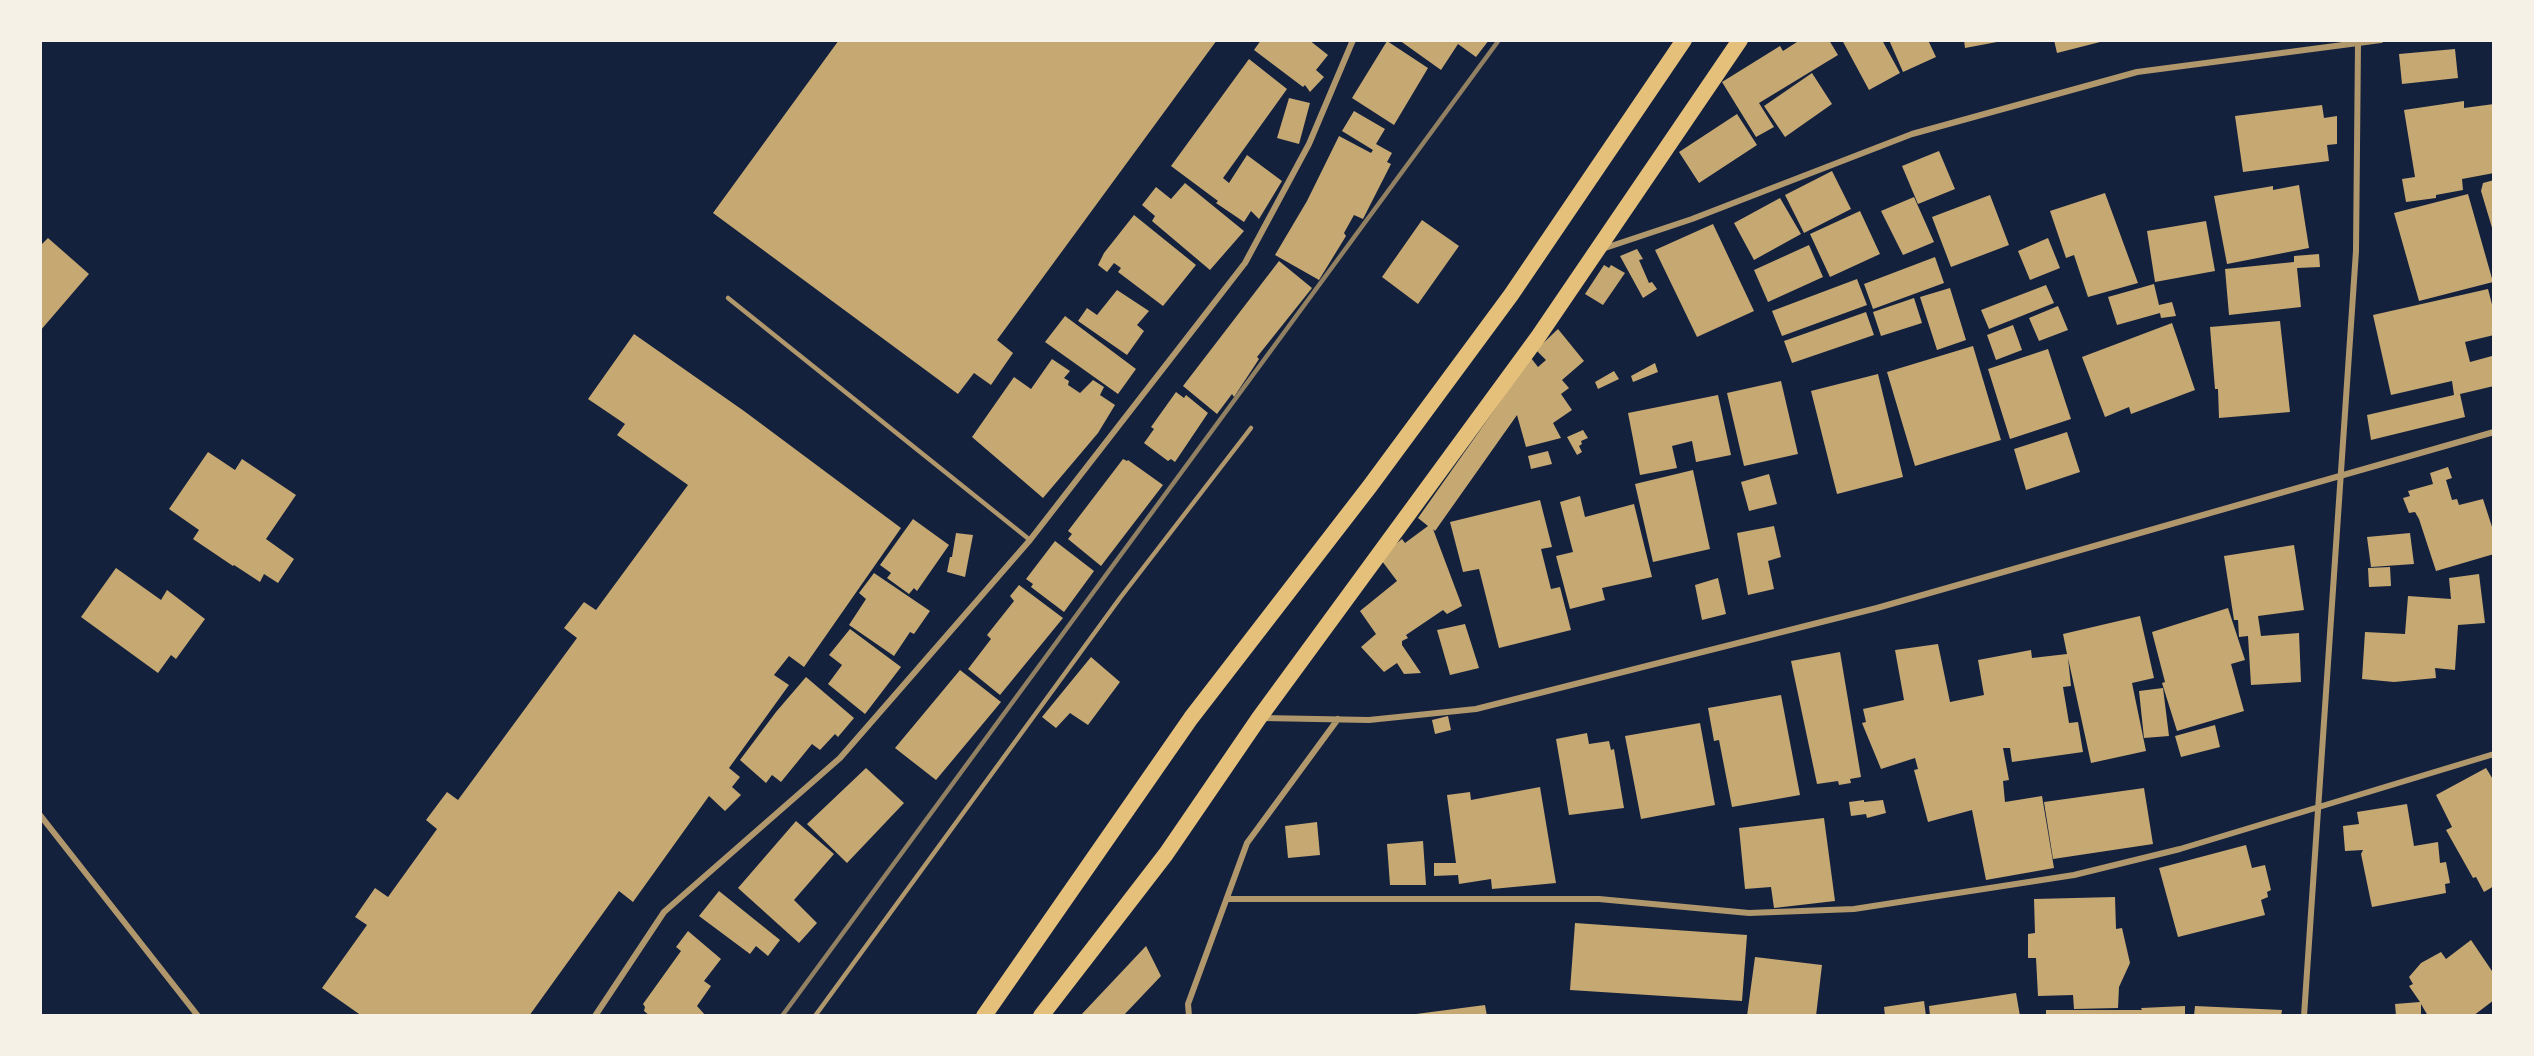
<!DOCTYPE html>
<html>
<head>
<meta charset="utf-8">
<style>
  body { margin:0 }
  #map { position:relative; width:2534px; height:1056px; overflow:hidden; background:#14213d; font-family:Figtree,sans-serif }
  canvas { display:block }
  .frame { position:absolute; inset:0; border:42px solid #f6f1e7; pointer-events:none }
</style>
</head>
<body>
<div id="map">
<canvas width="2534" height="1056"></canvas>
<div class="frame"></div>
</div>
<script>
const ctx = document.querySelector('canvas').getContext('2d');
ctx.lineJoin = 'round';
function paint(path, color) {
  ctx.fillStyle = color;
  ctx.fill(path, 'evenodd');
}
function shape(rows) {
  const path = new Path2D();
  for (const r of rows) {
    path.moveTo(r[0], r[1]);
    for (let i = 2; i < r.length; i += 2) path.lineTo(r[i], r[i + 1]);
  }
  return path;
}
function strokePath(path, color, width, dash) {
  ctx.strokeStyle = color;
  ctx.lineWidth = width;
  ctx.lineCap = dash ? 'butt' : 'round';
  ctx.setLineDash(dash || []);
  ctx.stroke(path);
}
paint(shape([
  [839,40,1217,40,997,340,1013,353,991,385,974,373,958,394,713,213],
  [1261,40,1309,40,1328,55,1316,70,1324,77,1310,92,1305,85,1303,87,1254,50],
  [1399,40,1489,40,1476,57,1458,44,1441,70],
  [1800,40,1829,40,1838,55,1759,103,1774,127,1756,137,1722,82,1780,46,1783,51],
  [1842,40,1882,40,1900,73,1869,90],
  [1889,40,1928,40,1936,57,1903,72],
  [1964,40,1997,40,1997,42,1965,48],
  [2054,40,2104,40,2104,41,2057,53],
  [1387,41,1428,68,1394,125,1352,98],
  [2455,49,2458,78,2402,84,2399,54],
  [1249,59,1287,89,1223,178,1229,183,1247,155,1282,181,1259,219,1251,211,1244,222,1216,203,1218,201,1171,166],
  [1812,73,1832,104,1785,137,1764,106],
  [1289,98,1310,103,1299,144,1277,138],
  [2464,101,2464,108,2494,104,2494,173,2462,179,2463,190,2436,195,2436,198,2406,202,2402,179,2415,177,2404,110],
  [2322,105,2324,118,2337,116,2337,144,2327,145,2329,161,2243,172,2235,116],
  [1354,111,1385,129,1376,144,1392,153,1387,162,1391,164,1363,219,1354,215,1344,233,1346,236,1319,280,1275,255,1307,201,1339,136,1371,153,1373,150,1342,131],
  [1737,114,1757,145,1699,183,1679,152],
  [1939,151,1955,189,1918,204,1902,166],
  [1832,171,1851,209,1804,233,1785,195],
  [2494,180,2494,231,2493,231,2481,191,2483,183],
  [1185,183,1244,231,1210,270,1152,221,1155,216,1142,205,1156,187,1171,199],
  [2299,185,2309,248,2227,264,2214,196,2273,186,2273,190],
  [2105,193,2138,283,2088,297,2074,255,2066,258,2050,211],
  [2468,194,2493,282,2419,301,2394,213],
  [1990,195,2009,245,1951,267,1932,217],
  [1914,197,1934,242,1903,255,1881,211],
  [1780,198,1801,234,1754,260,1734,223],
  [1860,211,1880,254,1830,277,1810,234],
  [1134,215,1196,265,1163,306,1118,272,1121,268,1114,263,1107,272,1098,265,1104,253],
  [1422,220,1459,246,1418,304,1382,277],
  [2206,221,2215,271,2155,282,2147,231],
  [1713,224,1754,311,1697,337,1655,250],
  [48,238,89,274,40,331,40,246],
  [2048,238,2060,268,2030,280,2018,251],
  [1809,245,1823,277,1768,302,1754,270],
  [1637,249,1643,259,1639,260,1649,283,1652,282,1657,289,1643,298,1620,256],
  [2319,254,2320,267,2297,268,2301,307,2229,315,2225,269,2294,262,2294,256],
  [1935,257,1944,283,1873,309,1864,284],
  [1279,261,1312,288,1257,357,1259,359,1234,397,1232,394,1217,414,1183,386],
  [1604,265,1609,268,1611,265,1625,273,1603,305,1585,294],
  [1857,279,1867,305,1782,336,1772,311],
  [2154,284,2159,305,2172,302,2176,316,2161,318,2160,313,2117,325,2108,297],
  [2046,285,2054,303,1989,329,1981,310],
  [1950,288,1966,340,1937,350,1920,297],
  [2488,289,2494,312,2494,335,2465,342,2470,362,2492,356,2494,386,2460,394,2465,417,2371,440,2367,415,2454,395,2452,381,2391,395,2373,315],
  [1117,290,1149,311,1137,325,1144,331,1127,355,1078,321,1087,308,1097,315],
  [1914,298,1922,323,1881,336,1873,312],
  [2058,306,2068,330,2039,341,2029,318],
  [1866,312,1874,335,1792,363,1784,341],
  [1065,316,1136,369,1118,394,1045,342],
  [2280,321,2290,412,2219,418,2218,389,2215,389,2210,327],
  [2172,323,2195,390,2131,414,2129,407,2105,417,2082,357],
  [2013,325,2022,350,1996,360,1987,335],
  [1558,329,1584,361,1562,380,1569,388,1561,394,1572,410,1553,423,1561,438,1526,447,1517,415,1435,531,1433,529,1462,606,1447,614,1443,610,1406,635,1408,638,1402,641,1402,645,1421,673,1404,674,1397,663,1384,672,1361,647,1376,634,1360,611,1397,581,1379,557,1402,539,1405,543,1428,526,1418,518,1531,358,1538,367,1546,360,1536,350],
  [634,334,744,411,901,528,804,667,789,656,774,675,789,685,729,768,740,777,732,787,741,795,725,811,709,796,633,902,619,891,529,1016,362,1016,322,988,367,925,355,917,375,888,388,897,437,829,426,820,447,792,458,800,577,638,564,628,584,602,596,610,688,485,617,435,625,424,588,399],
  [1973,346,2001,440,1915,466,1887,372],
  [2048,349,2071,419,2010,439,1988,369],
  [1052,359,1070,371,1064,378,1069,381,1068,385,1080,393,1093,380,1104,387,1100,395,1115,405,1098,433,1043,498,972,437,1014,377,1031,389],
  [1655,363,1658,372,1633,382,1631,376],
  [1614,371,1619,379,1598,389,1595,382],
  [1878,374,1903,477,1837,494,1811,391],
  [1781,381,1798,454,1744,466,1727,393],
  [1176,392,1184,398,1186,395,1208,413,1175,462,1171,459,1168,461,1144,443,1154,429,1151,427],
  [1718,395,1731,455,1696,462,1692,441,1672,446,1677,468,1640,475,1628,413],
  [1583,430,1588,438,1581,441,1582,444,1579,446,1582,452,1577,455,1567,437],
  [2067,432,2080,472,2026,490,2014,449],
  [1548,451,1552,464,1531,469,1528,456],
  [208,452,235,470,242,459,296,495,266,539,294,559,278,583,264,574,260,582,234,565,233,566,193,539,199,530,169,509],
  [1123,459,1127,461,1128,460,1163,485,1101,566,1068,539,1072,534,1068,531],
  [2448,467,2452,478,2446,480,2452,500,2457,499,2459,505,2483,499,2494,533,2494,554,2436,571,2419,519,2415,512,2409,513,2403,498,2410,496,2408,491,2433,484,2430,473],
  [1693,470,1710,549,1653,562,1635,484],
  [1769,474,1777,504,1749,511,1741,482],
  [1580,496,1585,517,1634,504,1652,577,1602,588,1605,600,1570,609,1556,556,1573,552,1560,502],
  [1540,500,1552,547,1541,549,1551,589,1560,587,1571,630,1499,648,1479,569,1463,572,1450,522],
  [913,519,949,545,917,591,914,588,909,594,887,578,891,573,880,565],
  [1774,526,1781,557,1768,561,1774,589,1748,595,1737,533],
  [956,533,973,535,965,577,947,572,950,557,952,557],
  [2410,533,2414,564,2371,567,2367,537],
  [1055,541,1094,571,1064,612,1031,587,1033,584,1026,579],
  [2294,545,2304,610,2258,616,2261,636,2299,633,2301,682,2251,685,2248,636,2239,637,2238,620,2234,620,2224,556],
  [2390,567,2391,586,2369,587,2368,568],
  [116,568,161,600,167,590,205,619,176,659,171,655,158,673,81,617],
  [874,573,930,611,914,634,910,632,894,656,849,625,866,599,859,593],
  [2479,574,2485,623,2458,625,2455,670,2435,668,2436,678,2394,682,2362,679,2365,632,2405,634,2408,596,2451,599,2449,578],
  [1718,578,1726,614,1702,620,1695,585],
  [1019,585,1063,618,1000,695,968,669,991,639,987,635,1014,601,1010,596],
  [2228,608,2245,660,2231,664,2244,711,2177,731,2162,683,2165,682,2152,632],
  [2140,616,2154,678,2132,683,2146,751,2091,763,2068,658,2071,686,2063,687,2069,723,2078,722,2083,752,2012,762,2010,748,2003,748,2009,780,2003,781,2005,802,2042,796,2054,868,1986,880,1972,810,1928,822,1914,770,1918,769,1915,758,1881,769,1862,723,1866,722,1863,709,1904,700,1895,650,1938,644,1950,702,1984,695,1978,660,2031,650,2032,658,2067,654,2063,634],
  [1465,624,1479,668,1450,675,1437,630],
  [850,629,901,667,865,714,828,684,842,665,829,655],
  [1840,652,1861,777,1850,779,1851,783,1839,785,1838,781,1817,784,1791,661],
  [1091,657,1120,682,1088,725,1070,713,1056,728,1042,717],
  [960,670,1001,702,936,780,895,748],
  [806,677,854,718,838,737,835,734,820,750,812,744,781,782,772,775,766,783,740,760,776,712],
  [2163,688,2169,736,2144,738,2139,691],
  [1781,695,1800,795,1732,807,1719,740,1714,741,1708,708],
  [1448,716,1451,730,1435,734,1432,720],
  [1700,723,1715,805,1641,819,1625,736],
  [2215,725,2220,747,2181,757,2175,736],
  [1587,733,1589,744,1609,741,1611,750,1614,749,1624,808,1569,815,1556,739],
  [866,768,904,803,847,863,807,824],
  [2486,768,2494,781,2494,886,2484,892,2476,877,2473,878,2446,830,2452,827,2436,795],
  [1540,787,1556,883,1492,889,1491,879,1459,884,1458,875,1434,876,1434,863,1456,863,1447,795,1470,792,1471,800],
  [2144,788,2153,844,2053,859,2044,802],
  [1864,800,1864,802,1883,800,1886,813,1867,818,1866,814,1851,816,1849,802],
  [2407,804,2414,846,2438,842,2440,863,2446,862,2450,883,2445,884,2446,893,2372,907,2361,854,2363,850,2345,851,2343,826,2359,824,2357,812],
  [1824,818,1835,901,1774,908,1771,887,1745,889,1739,828],
  [796,821,834,854,794,900,817,923,799,943,738,888],
  [1317,822,1320,855,1288,858,1285,826],
  [1423,841,1426,885,1390,885,1387,844],
  [2246,845,2252,868,2265,865,2271,890,2267,892,2268,897,2261,900,2265,915,2178,937,2159,868],
  [719,891,780,940,768,956,756,946,750,954,699,916],
  [2115,897,2116,929,2122,928,2130,963,2119,987,2118,1008,2074,1009,2073,995,2038,996,2036,958,2028,958,2028,934,2035,933,2034,899],
  [1575,923,1747,935,1742,1001,1570,990],
  [688,931,721,959,704,981,711,986,697,1006,706,1016,650,1016,644,1011,645,1007,643,1004,681,951,676,947],
  [2471,940,2494,974,2494,1000,2473,1016,2428,1016,2421,1004,2421,1016,2396,1016,2395,1004,2420,1002,2409,986,2413,984,2409,977,2421,963,2441,952,2446,959],
  [1146,946,1161,976,1123,1016,1080,1016],
  [1755,957,1822,965,1816,1016,1747,1016],
  [2016,993,2020,1016,1930,1016,1929,1006],
  [1924,1001,1926,1016,1885,1016,1884,1007],
  [1485,1005,1487,1016,1416,1016,1416,1014],
  [2185,1006,2185,1016,2046,1016,2046,1010,2142,1010,2141,1008],
  [2195,1006,2282,1010,2281,1016,2194,1016]
]), '#c6a872');
strokePath(shape([
  [728,298,1030,540],
  [815,1016,1120,598,1251,428]
]), '#b1986c', 4.5);
strokePath(shape([
  [1602,249,1692,219,1912,134,2137,72,2381,40],
  [1263,718,1369,720,1476,709,1877,608,2494,432],
  [40,815,198,1016],
  [1227,899,1599,899,1749,913,1854,909,2074,875,2180,849,2494,754],
  [595,1016,664,912,840,758,1030,540,1245,263,1309,144,1353,40],
  [1189,1016,1188,1004,1247,843,1338,719],
  [2304,1016,2356,251,2358,44]
]), '#b1986c', 6);
strokePath(shape([
  [984,1016,1191,718,1370,486,1511,295,1684,40],
  [1041,1016,1166,854,1259,718,1538,337,1740,40]
]), '#e5c07b', 16);
strokePath(shape([
  [782,1016,1499,40]
]), '#918062', 4.5);
</script>
</body>
</html>
